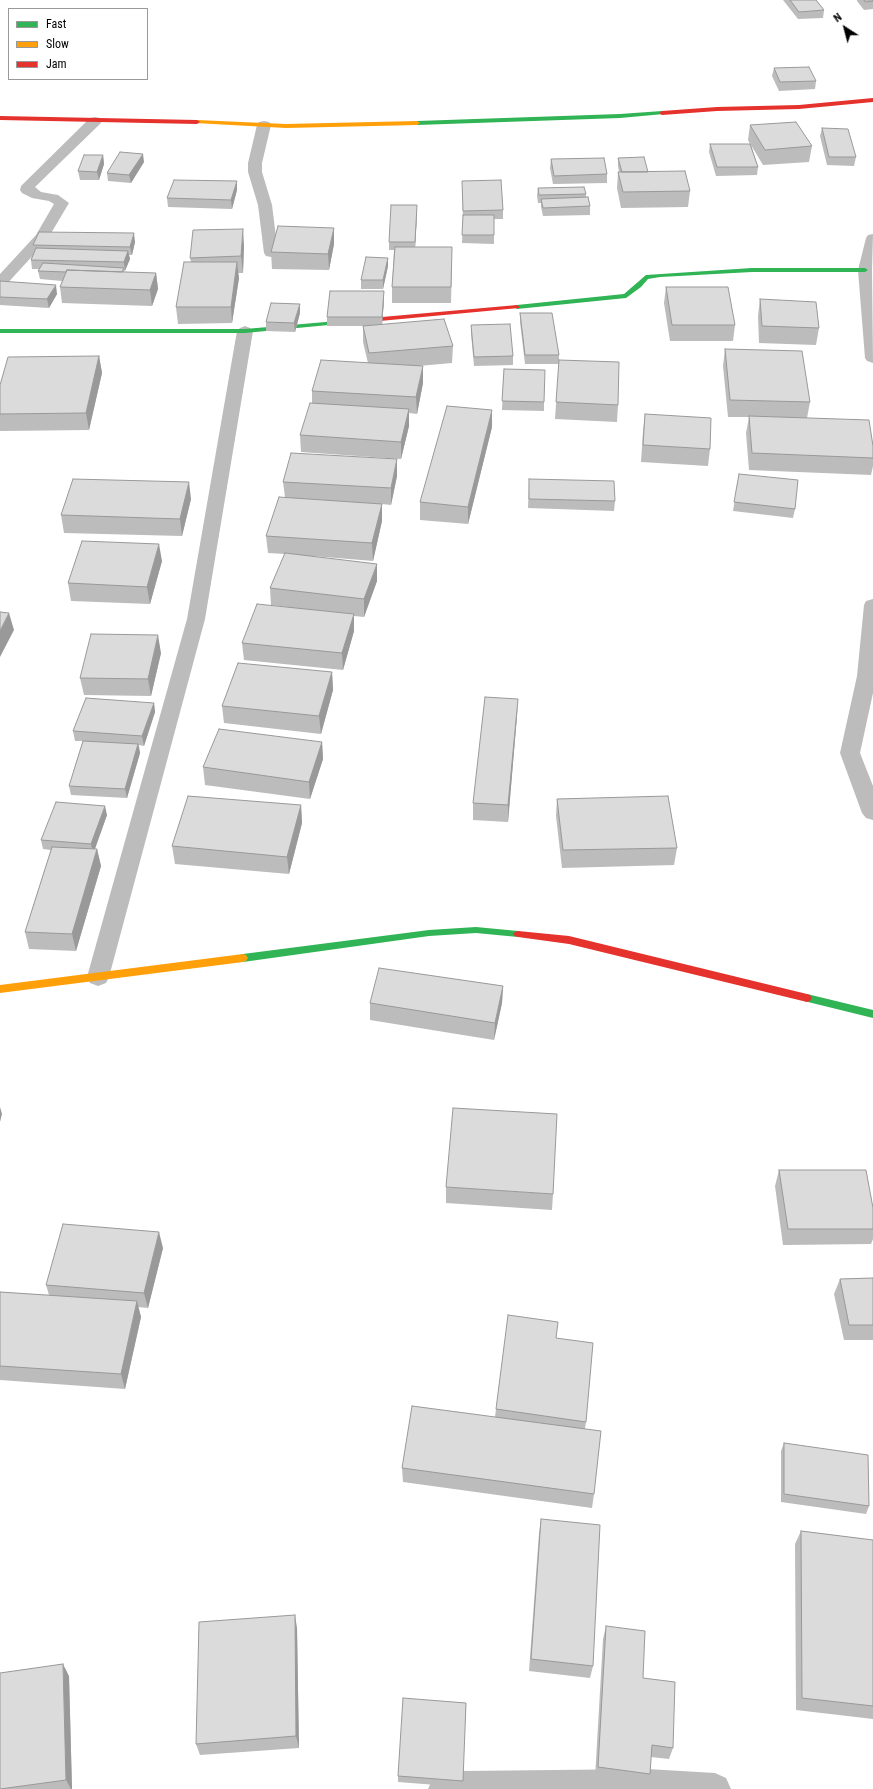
<!DOCTYPE html>
<html>
<head>
<meta charset="utf-8">
<style>
  body { margin:0 }
  #map { position:relative; width:873px; height:1789px; overflow:hidden; background:#fff; font-family:"Roboto Condensed",sans-serif }
  canvas { display:block }
  .legend { position:absolute; left:8px; top:8px; width:140px; height:72px; box-sizing:border-box; background:#fff; border:1px solid #999; margin:0; padding:5px 7px; list-style:none; font-size:12px; color:#000 }
  .legend li { display:flex; align-items:center; gap:8px; height:20px }
  .legend b { width:20px; border:1px solid #999 }
  .north { position:absolute; left:825px; top:8px; width:40px; height:40px; -webkit-text-stroke:3px #fff; paint-order:stroke; rotate:324deg; font-size:11px; font-weight:700; line-height:16px; text-align:center; color:#000 }
  .north::after { content:''; display:block; margin:auto; width:14px; height:18px; background:#000; clip-path:polygon(50% 0,100% 100%,50% 72%,0 100%) }
</style>
</head>
<body>
<div id="map">
<canvas width="873" height="1789"></canvas>
<ul class="legend">
<li><b style="height:5px;background:#30b455"></b>Fast</li>
<li><b style="height:5px;background:#ff9f0a"></b>Slow</li>
<li><b style="height:5px;background:#e5322d"></b>Jam</li>
</ul>
<div class="north">N</div>
</div>
<script>
const ctx = document.querySelector('canvas').getContext('2d');
ctx.lineJoin = 'round';
function shape(rows) {
  const path = new Path2D();
  for (const r of rows) {
    path.moveTo(r[0], r[1]);
    for (let i = 2; i < r.length; i += 2) path.lineTo(r[i], r[i + 1]);
  }
  return path;
}
function paint(path, color) {
  ctx.fillStyle = color;
  ctx.fill(path, 'evenodd');
}
function strokePath(path, color, width, dash) {
  ctx.strokeStyle = color;
  ctx.lineWidth = width;
  ctx.lineCap = dash ? 'butt' : 'round';
  ctx.setLineDash(dash || []);
  ctx.stroke(path);
}
paint(shape([
  [95,117,100,118,102,121,100,124,35,187,41,192,58,195,69,203,47,240,5,286,0,287,0,274,36,235,54,204,49,201,32,198,22,193,20,190,21,186,90,118,95,117],
  [264,121,269,122,271,125,262,163,262,172,272,205,278,253,276,256,271,257,266,256,264,253,258,205,248,172,248,163,257,125,259,122,264,121],
  [873,234,872,270,873,363,867,361,865,358,858,270,866,238,868,235,873,234],
  [245,326,250,328,253,331,205,619,109,977,106,983,98,986,90,983,87,977,187,619,237,331,240,328,245,326],
  [873,599,873,693,860,753,873,786,873,820,866,818,862,813,840,753,857,676,864,605,866,601,873,599],
  [647,1769,715,1773,726,1778,731,1789,428,1789,433,1778,444,1773,462,1771,647,1769]
]), '#bcbcbc');
paint(shape([
  [662,111,665,113,664,114,620,118,417,125,414,123,417,121,620,114,662,111],
  [752,268,865,268,868,270,865,272,752,272,660,277,648,279,641,287,626,298,517,309,514,307,517,305,624,294,646,275,752,268],
  [337,321,340,323,339,324,245,333,0,333,0,329,245,329,337,321],
  [476,927,518,931,521,932,523,934,521,936,518,937,476,933,429,936,243,962,240,961,238,958,240,955,243,954,429,930,476,927],
  [807,994,873,1010,873,1018,804,1001,802,998,804,995,807,994]
]), '#30b455');
paint(shape([
  [197,120,286,124,417,121,420,123,417,125,286,128,195,123,195,121,197,120],
  [243,954,246,955,248,958,246,961,243,962,0,993,0,985,243,954]
]), '#ff9f0a');
paint(shape([
  [873,98,873,102,799,109,717,111,662,115,659,113,662,111,717,107,799,105,873,98],
  [0,116,197,120,200,122,197,124,0,120,0,116],
  [517,305,520,307,519,308,337,325,334,323,337,321,517,305],
  [518,931,569,936,807,994,810,995,812,998,810,1001,807,1002,569,944,518,937,515,936,513,934,515,932,518,931]
]), '#e5322d');
paint(shape([
  [783,0,816,0,824,10,823,18,798,19],
  [857,0,873,0,873,9,864,10,857,1],
  [774,68,816,81,815,89,779,91,772,76],
  [750,125,812,146,809,162,763,165,751,145,758,167,757,175,716,176,709,152,710,144,750,144,748,140],
  [822,128,856,157,854,166,827,165,820,136],
  [103,155,104,164,99,180,80,180,78,171],
  [618,158,690,191,688,207,621,208,617,188,618,172,619,172,618,166],
  [551,159,607,174,607,183,553,184,550,168],
  [144,162,131,183,108,181,107,173],
  [538,188,586,194,586,198,590,206,590,215,543,216,541,207,541,203,538,203,537,196],
  [462,189,503,210,503,219,494,219,494,244,462,243,463,219],
  [237,190,232,209,168,207,167,198],
  [417,213,415,247,452,264,451,303,392,303,392,287,394,250,389,250,389,242],
  [135,242,132,255,129,255,130,259,124,272,156,273,158,289,152,306,62,303,60,287,62,281,40,279,38,271,39,269,32,269,31,260,34,251,33,245],
  [334,244,329,270,272,269,271,252],
  [244,245,243,273,238,273,239,278,232,323,178,324,176,307,191,262,190,258],
  [388,258,388,266,383,289,361,289,361,280],
  [0,282,57,294,49,308,0,305],
  [666,287,735,325,733,341,670,341,664,303],
  [384,291,384,300,382,324,453,346,452,363,418,366,423,383,417,414,409,413,409,426,401,459,301,452,300,435,312,403,312,391,368,363,363,342,363,326,327,326,327,317],
  [760,299,819,328,816,345,759,343,758,316],
  [300,304,300,313,295,332,266,331,266,322],
  [520,313,559,355,559,364,525,364,520,322],
  [471,325,513,356,513,365,474,366,471,334],
  [725,349,810,402,807,418,873,446,873,466,871,475,749,470,746,433,749,417,728,417,723,366],
  [99,356,102,373,89,430,0,431,0,385],
  [559,360,618,405,617,422,555,419],
  [504,369,544,402,544,411,502,410],
  [645,414,710,449,708,466,641,462,643,431],
  [492,427,468,524,420,520,420,502],
  [397,459,397,476,391,505,382,504,382,521,373,561,313,556,377,581,364,617,354,616,354,631,343,670,244,660,242,643,288,607,271,605,270,588,285,554,268,553,266,536,285,497,283,482],
  [739,474,795,509,793,518,733,511],
  [529,479,615,501,614,511,528,508],
  [191,499,182,536,64,533,61,515],
  [162,561,150,604,71,601,68,583],
  [161,653,151,696,84,695,80,678],
  [332,672,333,690,321,734,224,723,222,706],
  [154,703,155,712,144,746,139,745,140,753,127,798,71,795,69,786,83,741,75,741,73,731],
  [517,716,508,822,473,820,473,803],
  [322,742,323,759,310,799,205,785,203,767],
  [557,799,677,848,674,865,562,868,556,816],
  [301,805,302,823,289,874,175,864,172,846],
  [107,815,95,849,97,849,101,866,76,951,29,949,25,932,51,850,43,849,41,840],
  [503,986,502,1003,494,1040,370,1020,370,1003],
  [779,1170,873,1208,873,1239,871,1244,783,1245,775,1186],
  [446,1187,553,1194,552,1210,446,1203],
  [163,1248,148,1308,138,1307,141,1317,125,1389,0,1380,0,1292,49,1295,46,1285],
  [873,1278,873,1340,844,1340,834,1294,840,1279],
  [556,1338,586,1422,585,1429,594,1494,592,1508,403,1482,402,1468,495,1417,496,1409],
  [784,1443,869,1506,866,1514,781,1502,781,1451],
  [541,1519,593,1666,590,1678,529,1671,539,1533],
  [801,1531,873,1540,873,1719,796,1710,795,1544],
  [606,1626,643,1678,673,1748,669,1759,651,1757,650,1774,647,1785,595,1778,603,1639],
  [297,1628,299,1748,200,1755,196,1744],
  [69,1676,72,1789,0,1789],
  [466,1703,462,1787,398,1782,398,1776]
]), '#bcbcbc');
paint(shape([
  [143,154,144,162,131,183,129,175],
  [103,155,104,164,99,180,97,172],
  [237,181,237,190,232,209,231,200],
  [417,205,417,213,415,250,415,242],
  [334,228,334,244,329,270,328,254],
  [243,229,244,245,243,273,241,256],
  [134,233,135,242,132,255,130,247],
  [128,251,130,259,125,271,124,262],
  [388,258,388,266,383,289,383,280],
  [237,262,239,278,232,323,231,307],
  [156,273,158,289,152,306,150,290],
  [56,285,57,294,49,308,47,299],
  [384,291,384,300,382,326,382,317],
  [300,304,300,313,295,332,294,323],
  [99,356,102,373,89,430,86,413],
  [423,366,423,383,417,414,416,397],
  [409,409,409,426,401,459,401,442],
  [492,410,492,427,468,524,468,507],
  [397,459,397,476,391,505,391,488],
  [189,482,191,499,182,536,180,519],
  [382,504,382,521,373,561,372,543],
  [159,544,162,561,150,604,147,587],
  [377,564,377,581,364,617,364,599],
  [9,613,14,630,0,657,0,631],
  [354,614,354,631,343,670,342,653],
  [158,635,161,653,151,696,148,679],
  [332,672,333,690,321,734,319,716],
  [518,699,517,716,508,822,508,805],
  [154,703,155,712,144,746,142,736],
  [322,742,323,759,310,799,309,782],
  [138,744,140,753,127,798,125,789],
  [301,805,302,823,289,874,287,857],
  [105,806,107,815,93,854,91,844],
  [97,849,101,866,76,951,72,934],
  [503,986,502,1003,494,1040,495,1023],
  [0,1107,2,1114,0,1122],
  [159,1232,163,1248,148,1308,144,1293],
  [137,1301,141,1317,125,1389,121,1374],
  [295,1615,297,1628,299,1748,296,1736],
  [63,1664,69,1676,72,1789,71,1789,66,1780]
]), '#999');
const building = shape([
  [790,0,816,0,824,10,799,12,790,0],
  [864,0,873,0,873,1,865,2,864,0],
  [809,67,816,81,780,82,774,68,809,67],
  [796,122,812,146,765,150,750,125,796,122],
  [822,128,848,129,856,157,829,157,822,128],
  [710,144,750,144,758,167,717,167,710,144],
  [120,152,143,154,129,175,107,173,120,152],
  [84,155,103,155,97,172,78,171,84,155],
  [644,157,648,172,622,172,618,158,644,157],
  [604,158,607,174,554,176,551,159,604,158],
  [685,171,690,191,623,192,618,172,685,171],
  [174,180,237,181,231,200,167,198,174,180],
  [501,180,503,210,463,211,462,181,501,180],
  [584,187,586,194,539,195,538,188,584,187],
  [588,197,590,206,543,208,541,199,588,197],
  [391,205,417,205,415,242,389,242,391,205],
  [463,215,494,215,494,235,462,235,463,215],
  [278,226,334,228,328,254,271,252,278,226],
  [243,229,241,256,190,258,193,230,243,229],
  [39,232,134,233,130,247,33,245,39,232],
  [395,247,452,247,451,287,392,287,395,247],
  [36,248,128,251,124,262,31,260,36,248],
  [366,257,388,258,383,280,361,280,366,257],
  [184,262,237,262,231,307,176,307,184,262],
  [43,263,124,268,122,272,67,270,66,272,38,271,43,263],
  [67,270,156,273,150,290,60,287,67,270],
  [0,281,56,285,47,299,0,297,0,281],
  [666,287,728,287,735,325,672,325,666,287],
  [330,291,384,291,382,317,327,317,330,291],
  [760,299,816,302,819,328,762,326,760,299],
  [271,303,300,304,294,323,266,322,271,303],
  [520,313,552,313,559,355,525,355,520,313],
  [444,319,453,346,369,353,363,326,444,319],
  [510,324,513,356,474,357,471,325,510,324],
  [725,349,802,351,810,402,730,400,725,349],
  [99,356,86,413,0,414,0,385,8,357,99,356],
  [321,360,423,366,416,397,312,391,321,360],
  [559,360,619,362,618,405,556,402,559,360],
  [504,369,545,370,544,402,502,401,504,369],
  [310,403,409,409,401,442,300,435,310,403],
  [447,406,492,410,468,507,420,502,447,406],
  [645,414,711,418,710,449,643,445,645,414],
  [749,416,869,420,873,446,873,458,752,453,749,416],
  [291,453,397,459,391,488,283,482,291,453],
  [739,474,798,480,795,509,734,502,739,474],
  [73,479,189,482,180,519,61,515,73,479],
  [529,479,614,481,615,501,529,499,529,479],
  [279,497,382,504,372,543,266,536,279,497],
  [82,541,159,544,147,587,68,583,82,541],
  [285,553,377,564,364,599,270,588,285,553],
  [257,604,354,614,342,653,242,643,257,604],
  [0,612,9,613,0,631,0,612],
  [91,634,158,635,148,679,80,678,91,634],
  [238,663,332,672,319,716,222,706,238,663],
  [485,697,518,699,508,805,473,803,485,697],
  [86,698,154,703,142,736,73,731,86,698],
  [219,729,322,742,309,782,203,767,219,729],
  [83,741,138,744,125,789,69,786,83,741],
  [188,796,301,805,287,857,172,846,188,796],
  [668,796,677,848,563,850,557,799,668,796],
  [56,802,105,806,91,844,41,840,56,802],
  [52,847,97,849,72,934,25,932,52,847],
  [379,968,503,986,495,1023,370,1003,379,968],
  [453,1108,557,1114,553,1194,446,1187,453,1108],
  [779,1170,866,1170,873,1208,873,1229,788,1229,779,1170],
  [63,1224,159,1232,144,1293,46,1285,63,1224],
  [873,1278,873,1325,849,1325,840,1279,873,1278],
  [0,1292,137,1301,121,1374,0,1366,0,1292],
  [508,1315,558,1322,556,1338,593,1343,586,1422,496,1409,508,1315],
  [412,1406,601,1431,594,1494,402,1468,412,1406],
  [784,1443,868,1455,869,1506,784,1494,784,1443],
  [541,1519,600,1525,593,1666,531,1659,541,1519],
  [801,1531,873,1540,873,1706,802,1698,801,1531],
  [295,1615,296,1736,196,1744,199,1622,295,1615],
  [606,1626,645,1631,643,1678,675,1682,673,1748,652,1745,650,1774,598,1767,606,1626],
  [63,1664,66,1780,0,1789,0,1673,63,1664],
  [403,1698,466,1703,463,1781,398,1776,403,1698]
]);
paint(building, '#dbdbdb');
strokePath(building, '#999', 1);
</script>
</body>
</html>
